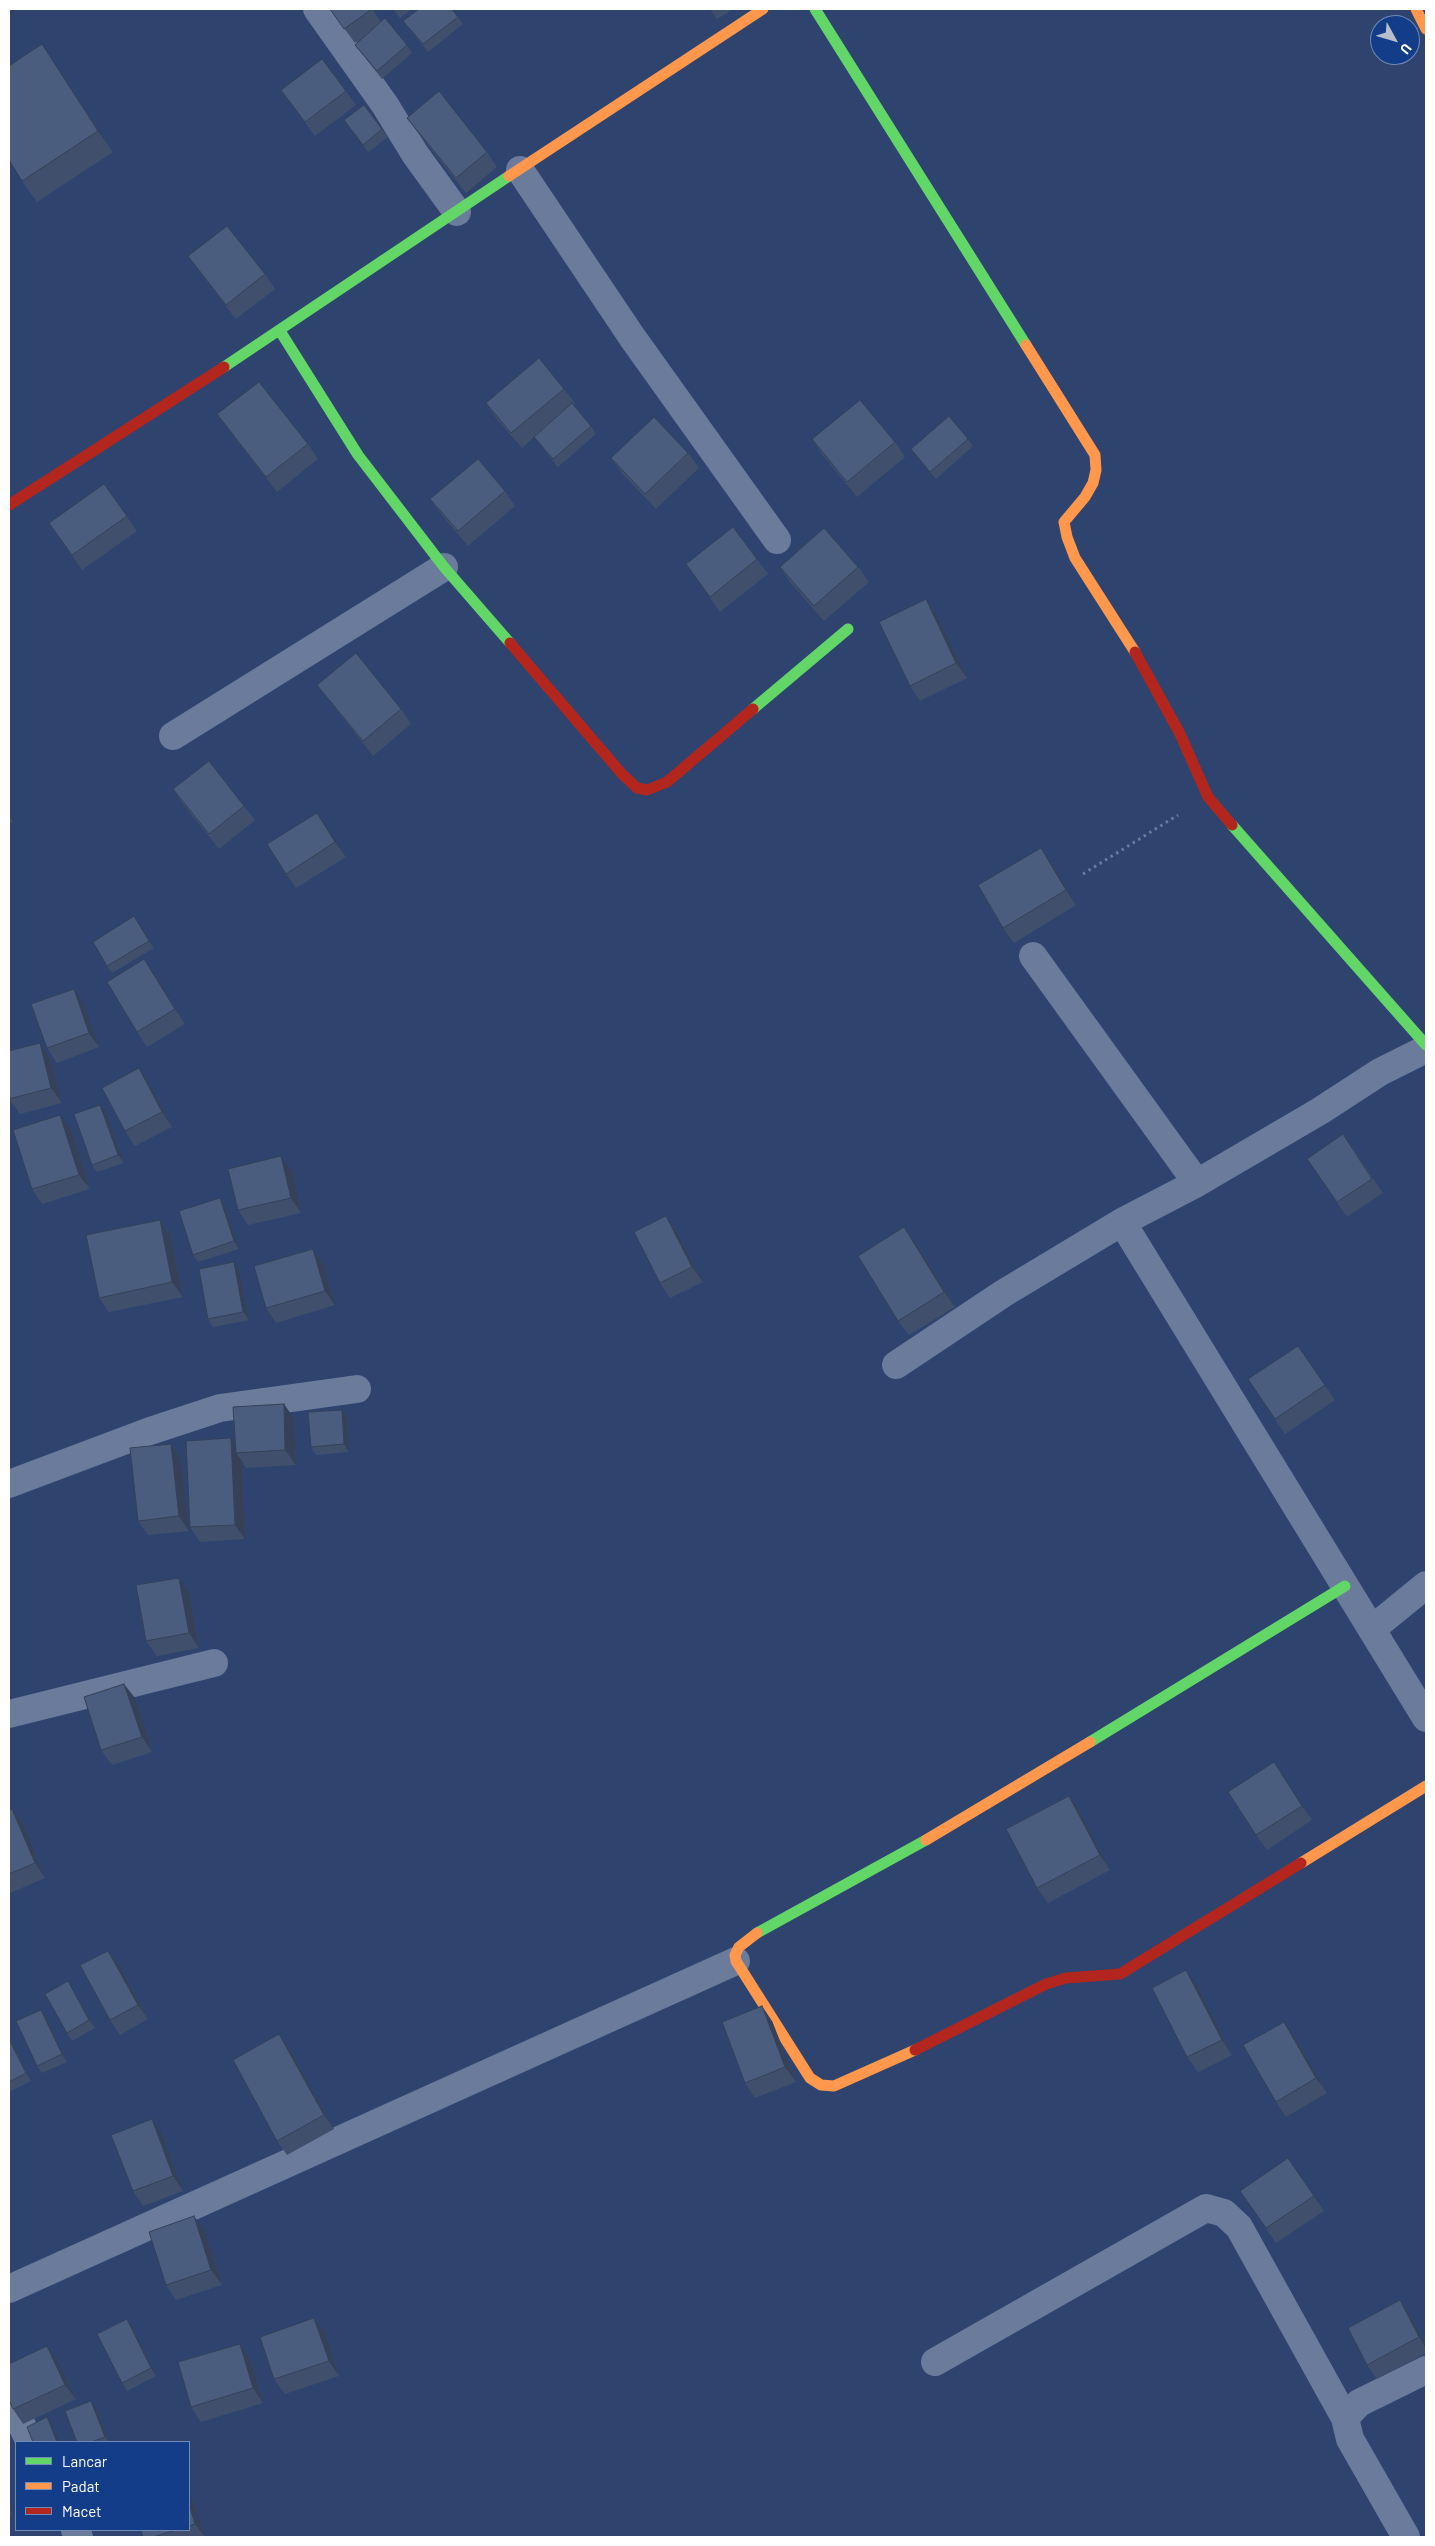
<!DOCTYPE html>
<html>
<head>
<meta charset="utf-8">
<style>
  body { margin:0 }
  #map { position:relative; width:1435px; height:2546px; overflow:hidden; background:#2e446e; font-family:Barlow,sans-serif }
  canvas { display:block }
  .frame { position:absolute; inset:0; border:10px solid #fff; pointer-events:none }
  .legend { position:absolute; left:15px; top:2441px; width:175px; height:90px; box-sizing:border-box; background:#133c89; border:1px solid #718ab8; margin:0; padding:6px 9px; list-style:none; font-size:15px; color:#fff }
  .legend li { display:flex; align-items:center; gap:10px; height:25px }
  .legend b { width:25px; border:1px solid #718ab8 }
  .north { position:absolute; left:1370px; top:15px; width:50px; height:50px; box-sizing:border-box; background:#133c89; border:1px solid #718ab8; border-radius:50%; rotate:129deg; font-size:14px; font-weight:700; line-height:20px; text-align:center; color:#fff }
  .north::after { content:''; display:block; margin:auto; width:18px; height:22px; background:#b6becc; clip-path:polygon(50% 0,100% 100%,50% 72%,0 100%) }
</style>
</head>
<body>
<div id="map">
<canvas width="1435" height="2546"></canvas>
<div class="frame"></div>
<ul class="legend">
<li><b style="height:6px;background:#63d668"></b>Lancar</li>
<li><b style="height:6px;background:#ff974d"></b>Padat</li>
<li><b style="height:6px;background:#b3261e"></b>Macet</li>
</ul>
<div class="north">U</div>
</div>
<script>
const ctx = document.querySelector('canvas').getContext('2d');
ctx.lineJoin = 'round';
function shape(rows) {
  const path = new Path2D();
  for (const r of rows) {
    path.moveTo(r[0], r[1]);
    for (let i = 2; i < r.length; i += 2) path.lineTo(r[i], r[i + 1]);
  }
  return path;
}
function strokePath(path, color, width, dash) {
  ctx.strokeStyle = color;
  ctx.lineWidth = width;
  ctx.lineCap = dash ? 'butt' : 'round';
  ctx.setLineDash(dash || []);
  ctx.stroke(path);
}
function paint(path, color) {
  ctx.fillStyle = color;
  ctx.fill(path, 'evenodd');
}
strokePath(shape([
  [1083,874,1178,815]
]), '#6a7b9c', 3, [2.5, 4]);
strokePath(shape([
  [317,9,385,105,415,154,457,212],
  [520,170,632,337,777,540],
  [173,736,444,567],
  [1033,956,1197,1183],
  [1122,1222,1426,1718],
  [896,1365,1004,1293,1122,1222,1197,1183,1320,1111,1380,1072,1426,1049],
  [9,1484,150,1431,220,1408,357,1389],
  [1372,1629,1426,1585],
  [9,1714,214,1663],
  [9,2289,736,1961],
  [935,2362,1206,2208,1224,2213,1239,2227,1345,2418],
  [9,2399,30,2442],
  [75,2530,79,2537],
  [1406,2537,1350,2439,1345,2418,1359,2403,1426,2370]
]), '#6a7b9c', 28);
strokePath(shape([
  [815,9,1026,345],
  [280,331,358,455,444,567,510,643],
  [224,367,509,176],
  [753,709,848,629],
  [1232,825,1426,1045],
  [1090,1742,1345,1586],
  [757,1933,926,1840]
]), '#63d668', 11);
strokePath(shape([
  [1416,9,1426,29],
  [509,176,763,9],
  [1026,345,1095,455,1096,470,1093,483,1085,497,1064,522,1067,537,1075,558,1135,652],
  [926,1840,1090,1742],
  [1301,1863,1426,1786],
  [757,1933,739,1947,735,1955,736,1961,810,2078,821,2085,834,2086,915,2050]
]), '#ff974d', 11);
strokePath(shape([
  [9,505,224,367],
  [510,643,622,774,637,788,647,790,667,782,753,709],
  [1135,652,1180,734,1208,797,1232,825],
  [915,2050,1046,1984,1066,1978,1120,1974,1301,1863]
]), '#b3261e', 11);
paint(shape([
  [330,9,372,9,381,22,407,45,412,53,382,79,355,45,364,37,355,43],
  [393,9,412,9,400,18],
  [452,9,463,24,428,52,403,21],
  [710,9,733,9,717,19],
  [57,66,113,152,37,202,22,181],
  [281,90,346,91,356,105,315,136],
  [364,105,388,137,368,152,344,120],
  [407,118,487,152,497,167,466,193,418,133],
  [188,256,265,274,275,289,236,319,199,271],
  [564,389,575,403,573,405,591,426,596,434,558,467,534,437,522,448,496,418,486,403],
  [217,414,308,444,318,459,277,492,228,429],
  [812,439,895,442,905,457,857,497,822,454],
  [968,439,973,446,936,479,916,456,911,449],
  [688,453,699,468,656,509,622,473,611,458],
  [104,484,137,531,82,570,49,523],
  [505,491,515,506,468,546,441,514,430,499],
  [757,559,768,574,720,612,686,564],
  [780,567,858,567,869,582,824,621,790,582],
  [936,614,967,678,920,701,910,686],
  [317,685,401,709,411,724,373,756,328,699],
  [173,789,244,806,255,820,219,849,183,804],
  [317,813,346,857,296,888,286,874],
  [9,815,13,822,9,824],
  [1051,862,1076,905,1014,943,1003,928],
  [140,924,154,948,112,973,107,966],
  [155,974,185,1024,147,1047,137,1032],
  [84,1004,99,1047,57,1063,47,1048],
  [50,1058,62,1103,20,1114,9,1099],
  [149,1083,172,1127,135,1146,125,1131],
  [100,1105,106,1112,124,1163,97,1172,92,1165],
  [71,1129,90,1189,42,1204,32,1189],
  [1343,1134,1383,1193,1347,1217,1307,1159],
  [292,1171,301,1213,248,1225,238,1210],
  [220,1198,225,1206,239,1249,198,1262,193,1255],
  [666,1216,676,1230,703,1282,670,1298,660,1283],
  [160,1220,170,1235,183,1297,109,1312,99,1298],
  [904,1227,915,1242,955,1307,909,1335,898,1321],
  [313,1249,323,1264,335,1305,276,1323,266,1308],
  [239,1270,249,1320,213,1327,208,1319],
  [1298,1346,1335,1400,1285,1434,1248,1379],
  [284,1404,294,1419,296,1465,246,1468,242,1461,245,1539,200,1542,190,1527,231,1438,235,1445],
  [342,1410,347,1417,349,1452,316,1455,311,1447],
  [171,1444,181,1459,189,1531,148,1535,138,1521],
  [189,1593,199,1648,157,1656,146,1641],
  [135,1698,152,1752,112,1765,101,1750],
  [1284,1777,1312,1820,1267,1850,1256,1835],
  [1069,1796,1079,1810,1110,1870,1048,1903,1037,1888],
  [12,1809,23,1823,45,1878,10,1893,9,1891,9,1810],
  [108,1951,119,1965,148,2019,120,2035,110,2020],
  [1197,1985,1232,2055,1198,2072,1187,2057],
  [73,1989,95,2028,72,2041,67,2033],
  [41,2010,46,2017,67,2062,42,2073,37,2066],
  [772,2021,796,2082,755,2098,745,2083],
  [279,2034,289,2048,334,2129,287,2155,277,2141],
  [9,2036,31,2081,9,2092],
  [1294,2036,1327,2093,1286,2117,1276,2102],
  [162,2134,183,2191,143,2206,133,2191],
  [1288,2158,1324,2211,1276,2243,1240,2191],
  [205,2231,222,2285,176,2300,166,2285],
  [1400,2300,1410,2315,1426,2346,1426,2353,1377,2379,1367,2365],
  [314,2318,325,2333,339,2376,285,2394,274,2379],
  [132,2326,156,2376,127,2391,122,2383],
  [240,2344,250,2359,263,2403,201,2422,191,2407],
  [57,2360,76,2399,23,2424,13,2409],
  [96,2408,109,2442,77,2442],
  [189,2494,193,2500,205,2537,143,2537,141,2530,189,2530],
  [9,2504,12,2514,9,2515]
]), '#40506c');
paint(shape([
  [42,44,57,66,113,152,98,131],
  [926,599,936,614,967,678,956,663],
  [317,813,327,827,346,857,335,842],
  [1041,848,1051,862,1076,905,1066,890],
  [134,916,140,924,154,948,149,941],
  [144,959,155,974,185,1024,175,1009],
  [74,989,84,1004,99,1047,89,1033],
  [40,1043,50,1058,62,1103,51,1088],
  [139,1068,149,1083,172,1127,162,1112],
  [100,1105,106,1112,124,1163,118,1155],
  [60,1115,71,1129,90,1189,79,1175],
  [281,1156,292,1171,301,1213,291,1198],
  [220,1198,225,1206,239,1249,234,1241],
  [666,1216,676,1230,703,1282,692,1267],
  [160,1220,170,1235,183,1297,172,1282],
  [904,1227,915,1242,955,1307,944,1292],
  [313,1249,323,1264,335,1305,325,1291],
  [234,1262,239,1270,249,1320,243,1312],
  [284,1404,294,1419,296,1465,285,1450],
  [342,1410,347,1417,349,1452,344,1444],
  [231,1438,241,1453,236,1453,242,1461,245,1539,235,1525],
  [171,1444,181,1459,189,1531,179,1516],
  [179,1578,189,1593,199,1648,189,1633],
  [124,1684,135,1698,152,1752,142,1737],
  [1274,1762,1284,1777,1312,1820,1302,1806],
  [1069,1796,1079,1810,1110,1870,1100,1855],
  [12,1809,23,1823,45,1878,35,1863],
  [108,1951,119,1965,148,2019,138,2005],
  [1186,1970,1197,1985,1232,2055,1222,2040],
  [68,1981,73,1989,95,2028,89,2020],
  [762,2006,772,2021,796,2082,785,2067],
  [41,2010,46,2017,67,2062,62,2054],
  [1284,2022,1294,2036,1327,2093,1316,2078],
  [279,2034,289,2048,334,2129,324,2115],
  [9,2036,31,2081,26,2073,9,2039],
  [152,2119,162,2134,183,2191,173,2176],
  [194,2216,205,2231,222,2285,211,2270],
  [1400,2300,1410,2315,1426,2346,1426,2348,1419,2337],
  [314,2318,325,2333,339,2376,329,2361],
  [127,2319,132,2326,156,2376,151,2368],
  [240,2344,250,2359,263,2403,253,2388],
  [47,2346,57,2360,76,2399,65,2385],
  [91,2401,96,2408,109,2442,105,2437],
  [47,2417,52,2425,59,2442,57,2442],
  [189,2494,193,2500,205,2537,195,2524,189,2504],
  [9,2504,12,2514,9,2509]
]), '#344158');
const building = shape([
  [330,9,372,9,344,29,330,9],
  [419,9,452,9,458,17,423,44,403,21,419,9],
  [385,18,407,45,377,71,355,45,385,18],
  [42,44,98,131,22,181,9,160,9,66,42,44],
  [322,59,346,91,305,122,281,90,322,59],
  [439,91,487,152,456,178,407,118,439,91],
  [364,105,382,129,363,145,344,120,364,105],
  [227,226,265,274,226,305,188,256,227,226],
  [539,358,564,389,511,433,486,403,539,358],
  [259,382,308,444,266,477,217,414,259,382],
  [860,400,895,442,847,482,812,439,860,400],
  [572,403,591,426,553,459,534,437,572,403],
  [949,416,968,439,930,472,911,449,949,416],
  [654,417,688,453,645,494,611,458,654,417],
  [478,459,505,491,458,531,430,499,478,459],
  [104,484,127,516,72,555,49,523,104,484],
  [733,527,757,559,710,597,686,564,733,527],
  [824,528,858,567,814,606,780,567,824,528],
  [926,599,956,663,910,686,879,622,926,599],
  [356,653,401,709,363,741,317,685,356,653],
  [209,761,244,806,209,834,173,789,209,761],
  [317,813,335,842,286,874,267,844,317,813],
  [1041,848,1066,890,1003,928,978,885,1041,848],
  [134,916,149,941,107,966,93,942,134,916],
  [144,959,175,1009,137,1032,107,982,144,959],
  [74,989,89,1033,47,1048,31,1004,74,989],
  [40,1043,51,1088,9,1099,9,1051,40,1043],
  [139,1068,162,1112,125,1131,102,1088,139,1068],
  [100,1105,118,1155,92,1165,74,1114,100,1105],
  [60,1115,79,1175,32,1189,13,1130,60,1115],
  [1343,1134,1372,1179,1337,1202,1307,1159,1343,1134],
  [281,1156,291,1198,238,1210,228,1169,281,1156],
  [220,1198,234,1241,193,1255,179,1211,220,1198],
  [666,1216,692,1267,660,1283,634,1232,666,1216],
  [160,1220,172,1282,99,1298,86,1235,160,1220],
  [904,1227,944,1292,898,1321,858,1256,904,1227],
  [313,1249,325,1291,266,1308,254,1266,313,1249],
  [234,1262,243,1312,208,1319,199,1269,234,1262],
  [1298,1346,1325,1385,1275,1419,1248,1379,1298,1346],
  [284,1404,285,1450,236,1453,233,1407,284,1404],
  [342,1410,344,1444,311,1447,308,1412,342,1410],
  [231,1438,235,1525,190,1527,186,1441,231,1438],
  [171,1444,179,1516,138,1521,130,1448,171,1444],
  [179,1578,189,1633,146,1641,136,1585,179,1578],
  [124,1684,142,1737,101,1750,84,1697,124,1684],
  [1274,1762,1302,1806,1256,1835,1228,1792,1274,1762],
  [1069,1796,1100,1855,1037,1888,1006,1829,1069,1796],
  [12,1809,35,1863,9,1874,9,1810,12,1809],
  [108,1951,138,2005,110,2020,80,1965,108,1951],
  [1186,1970,1222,2040,1187,2057,1152,1988,1186,1970],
  [68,1981,89,2020,67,2033,45,1994,68,1981],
  [762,2006,785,2067,745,2083,722,2022,762,2006],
  [41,2010,62,2054,37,2066,16,2021,41,2010],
  [1284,2022,1316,2078,1276,2102,1243,2045,1284,2022],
  [279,2034,324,2115,277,2141,233,2060,279,2034],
  [9,2039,26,2073,9,2082,9,2039],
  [152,2119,173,2176,133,2191,111,2135,152,2119],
  [1288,2158,1314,2196,1266,2228,1240,2191,1288,2158],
  [194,2216,211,2270,166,2285,149,2232,194,2216],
  [1400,2300,1419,2337,1367,2365,1348,2328,1400,2300],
  [314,2318,329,2361,274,2379,260,2337,314,2318],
  [127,2319,151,2368,122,2383,97,2334,127,2319],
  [240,2344,253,2388,191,2407,178,2362,240,2344],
  [47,2346,65,2385,13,2409,9,2400,9,2364,47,2346],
  [91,2401,105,2437,91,2442,77,2442,65,2411,91,2401],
  [47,2417,57,2442,33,2442,27,2427,47,2417],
  [189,2504,195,2524,189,2526,189,2504],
  [141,2530,176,2530,153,2537,143,2537,141,2530]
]);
paint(building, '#4b5d7e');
strokePath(building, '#344158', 1);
</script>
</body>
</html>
